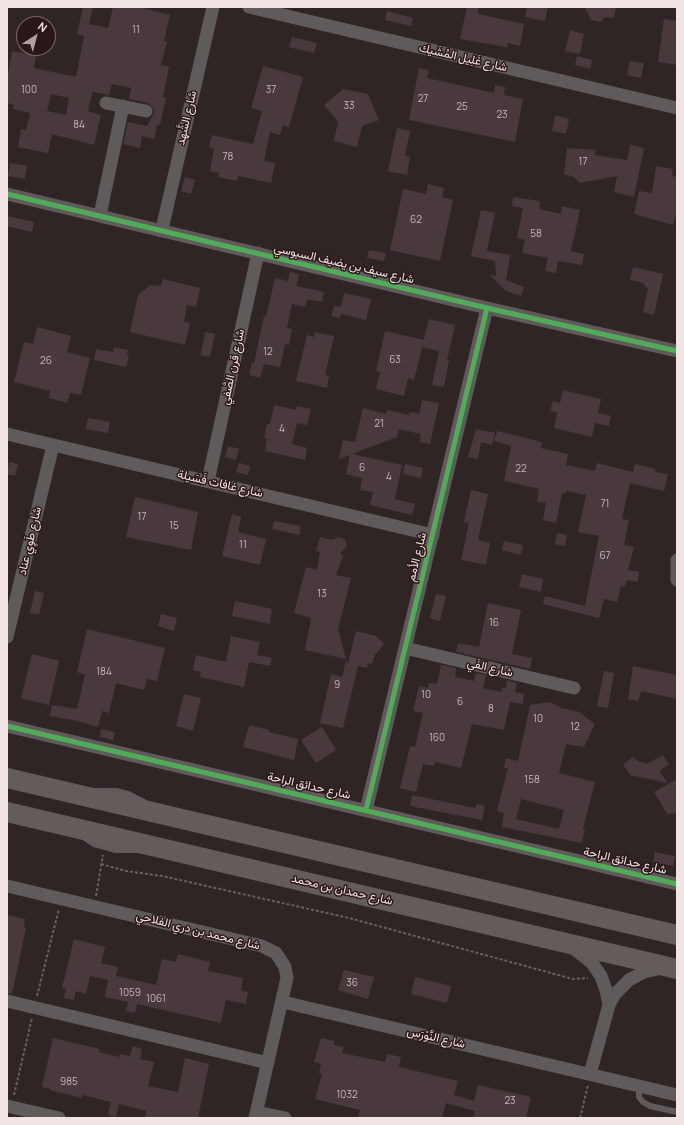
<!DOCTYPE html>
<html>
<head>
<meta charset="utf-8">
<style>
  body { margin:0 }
  #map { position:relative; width:684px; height:1125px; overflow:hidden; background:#302525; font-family:Manrope,sans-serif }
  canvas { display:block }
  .frame { position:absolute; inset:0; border:8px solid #f2e4e3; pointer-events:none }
  .north { position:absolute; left:16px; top:16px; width:40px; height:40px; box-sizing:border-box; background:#2b1717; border:1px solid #7b6969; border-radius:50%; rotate:36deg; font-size:11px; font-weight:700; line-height:16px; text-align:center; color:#f2e4e3 }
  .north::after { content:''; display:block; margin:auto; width:14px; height:18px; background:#aea1a0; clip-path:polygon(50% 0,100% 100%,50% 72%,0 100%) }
</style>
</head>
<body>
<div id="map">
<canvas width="684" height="1125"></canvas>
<div class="frame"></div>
<div class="north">N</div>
</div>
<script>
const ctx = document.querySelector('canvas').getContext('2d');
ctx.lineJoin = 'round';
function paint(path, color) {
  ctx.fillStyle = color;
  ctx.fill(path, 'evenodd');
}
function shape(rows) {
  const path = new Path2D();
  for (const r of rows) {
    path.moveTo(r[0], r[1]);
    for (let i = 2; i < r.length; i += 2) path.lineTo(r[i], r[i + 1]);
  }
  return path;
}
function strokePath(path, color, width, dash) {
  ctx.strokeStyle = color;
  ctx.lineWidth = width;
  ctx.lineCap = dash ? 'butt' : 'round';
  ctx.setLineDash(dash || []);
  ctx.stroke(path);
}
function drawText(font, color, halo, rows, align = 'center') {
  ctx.font = font + ' Manrope,Vazirmatn,sans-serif';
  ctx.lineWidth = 3;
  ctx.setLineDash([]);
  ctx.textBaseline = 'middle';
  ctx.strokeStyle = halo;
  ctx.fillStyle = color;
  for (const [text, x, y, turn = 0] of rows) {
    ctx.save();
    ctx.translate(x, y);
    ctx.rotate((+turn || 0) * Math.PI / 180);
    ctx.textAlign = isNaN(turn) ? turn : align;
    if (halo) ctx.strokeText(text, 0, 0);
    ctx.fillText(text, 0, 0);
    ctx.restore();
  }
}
paint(shape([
  [83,7,93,7,89,24,108,28,113,7,139,7,170,15,164,41,167,42,161,65,169,67,163,97,166,98,160,125,157,125,154,139,142,136,140,148,123,144,128,122,147,126,154,113,154,109,148,103,129,99,131,88,112,84,109,95,93,92,92,93,88,111,101,115,94,145,52,134,48,153,18,147,21,129,26,130,30,113,13,109,14,105,7,103,7,80,12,51,36,56,34,68,76,77,84,36,77,34],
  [51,94,69,98,66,115,47,111],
  [467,7,479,7,478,14,524,24,520,46,508,43,507,47,460,39],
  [527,7,548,7,545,21,525,17],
  [585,7,616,7,614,18,605,17,601,22,591,20],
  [387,11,413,18,411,26,385,20],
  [664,19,677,21,677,65,658,62],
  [570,30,584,34,580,54,565,51],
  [292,37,317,43,314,53,289,47],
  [577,56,592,60,590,69,575,65],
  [630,61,644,63,641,78,627,75],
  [263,66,303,77,289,127,283,125,280,135,270,132,264,161,275,163,271,183,238,176,237,181,218,177,219,173,210,171,214,149,209,147,212,135,253,144,262,111,251,108],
  [419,68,429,70,427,78,494,93,495,85,505,87,504,95,523,99,515,142,409,120],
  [343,89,368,94,379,120,362,126,357,147,334,141,338,122,324,105],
  [555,115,569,119,566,134,552,131],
  [397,128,410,131,405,156,410,157,407,175,388,171],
  [630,145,644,148,634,197,614,192,617,176,580,183,574,177,564,174,567,148,596,150,595,155,627,160],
  [10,163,27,166,25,179,8,176],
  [656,166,673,169,672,176,677,177,677,212,673,225,634,214,639,191,652,193],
  [185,177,195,180,191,194,181,191],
  [428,184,444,188,442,197,453,200,440,261,390,250,403,189,426,194],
  [513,197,540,201,539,209,561,214,562,206,580,210,571,251,584,254,582,265,558,261,556,273,545,271,548,258,522,253,525,240,517,238,523,208,512,206],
  [481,210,495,213,487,251,510,255,506,280,524,287,521,296,506,291,489,274,496,276,495,261,471,256],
  [7,216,34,222,32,232,7,226],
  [369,250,386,253,384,261,367,258],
  [633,267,663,274,654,315,643,312,648,289,643,283,630,280],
  [290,272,299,274,296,286,324,292,322,302,307,299,305,307,292,304,287,328,292,329,289,345,285,344,280,367,264,364,260,378,249,375,252,362,254,363,264,316,266,317,275,278,288,281],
  [163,279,200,288,196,307,187,305,184,322,190,323,185,345,130,332,138,295,150,285,161,286],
  [344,293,371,299,366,320,341,314,340,318,331,316,334,306,341,307],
  [429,319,455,325,447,360,449,360,444,387,432,385,439,351,422,347],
  [37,327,71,336,67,352,90,358,81,395,70,393,67,403,49,398,50,391,14,382,24,342,33,344],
  [385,331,424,340,414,380,408,378,404,396,376,389,380,372,376,371],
  [205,332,215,334,210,357,201,355],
  [315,332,334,336,325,375,329,376,327,388,296,381,307,335,314,337],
  [114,347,128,350,127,355,129,356,126,367,94,360,96,349,113,352],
  [563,390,601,399,598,413,611,416,609,426,595,423,592,437,554,428,557,412,550,411,553,401,560,403],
  [422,400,439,403,430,444,420,442,421,434,399,429,397,437,352,454,402,465,395,499,415,504,412,515,370,505,373,492,360,490,362,478,346,474,350,455,339,459,343,440,355,442,363,408,386,414,387,410,409,415,410,412,419,414],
  [274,405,296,410,297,406,311,409,307,425,297,423,292,444,307,448,305,460,265,451,267,439,264,438,267,424,270,424],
  [88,418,110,422,108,433,86,429],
  [476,429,495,433,492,445,481,442,478,459,468,457],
  [497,431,542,442,541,448,568,454,566,465,595,471,597,463,633,472,635,464,656,469,655,472,668,474,664,491,630,483,622,519,629,520,624,545,634,547,628,570,639,572,638,582,627,580,625,587,621,586,617,602,604,599,599,618,543,604,545,596,585,606,599,536,578,532,586,495,566,491,565,494,562,493,556,523,543,520,546,503,537,502,539,489,504,481,511,446,494,441],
  [228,446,239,449,236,460,225,457],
  [9,462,18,464,15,476,7,474],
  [239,463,250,466,248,475,236,472],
  [405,464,423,468,421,478,403,474],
  [471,490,488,494,478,540,490,543,486,565,461,560,469,523,464,522],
  [135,497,198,512,191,550,126,537],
  [232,514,241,517,238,532,266,539,260,565,222,556],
  [274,521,301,526,299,535,272,529],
  [557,533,567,535,565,546,555,544],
  [320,537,332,540,338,537,344,539,347,545,340,554,343,556,336,575,351,578,338,629,346,659,305,650,311,618,294,613,306,567,317,570,320,552,316,551],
  [504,541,523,545,521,555,502,550],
  [522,574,543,579,541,592,519,587],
  [35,591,44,593,39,615,30,613],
  [436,594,446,596,440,621,430,618],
  [235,601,272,609,270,624,232,616],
  [488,603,521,610,512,654,532,658,530,669,456,652,458,643,479,647],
  [161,614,177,618,174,631,158,626],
  [87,629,165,648,157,681,147,679,144,690,116,683,109,713,102,711,98,727,74,720,50,716,52,705,77,709,85,675,77,672],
  [356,631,376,636,384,644,374,656,372,664,368,663,367,668,358,666,343,728,320,723,331,674,342,677,346,660,348,664],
  [231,636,260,642,257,655,272,658,270,666,249,662,244,687,200,677,201,672,193,670,196,655,226,662],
  [32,654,59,661,49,705,21,698],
  [441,665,456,668,455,677,474,681,476,673,486,675,483,688,501,692,502,688,506,688,507,680,517,683,515,692,524,694,523,704,510,702,504,730,472,724,461,768,435,762,434,766,423,764,416,792,400,788,410,746,415,747,423,713,413,711,419,686,428,688,429,683,437,684],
  [633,666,677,675,677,699,641,691,638,701,628,699],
  [604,671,614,673,608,708,597,706],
  [184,694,201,698,193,731,176,726],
  [550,702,561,708,579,712,595,724,584,747,566,744,559,773,595,782,583,829,585,829,582,843,502,827,504,813,497,811,508,768,504,768,506,758,518,761,530,705],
  [521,799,564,810,559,829,516,819],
  [249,725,269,730,269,732,298,739,294,760,243,747],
  [322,727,336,750,316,763,301,740],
  [101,729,115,732,113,740,100,737],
  [663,755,669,764,659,771,668,783,630,775,623,764,633,757,638,761,647,764],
  [677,779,677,813,667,814,654,792],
  [412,795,475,808,477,804,485,806,482,820,410,806],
  [655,852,675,856,673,866,653,862],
  [7,915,25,919,24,927,26,928,12,994,7,993],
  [74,939,105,947,101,963,118,967,116,976,156,985,162,959,176,962,178,954,210,962,208,971,243,978,241,991,248,992,246,1004,226,1000,221,1023,137,1004,135,1013,126,1011,128,1002,105,997,108,980,90,976,86,994,76,991,74,1000,64,998,66,989,62,988],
  [344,970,374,977,368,999,338,990],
  [415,977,451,986,447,1003,411,994],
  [53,1038,100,1049,99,1052,119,1057,120,1054,130,1056,133,1046,142,1049,140,1059,154,1062,148,1086,178,1092,185,1058,209,1064,198,1118,145,1118,146,1111,119,1104,116,1117,108,1115,111,1102,83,1095,82,1098,50,1090,50,1089,42,1087],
  [321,1038,334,1041,334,1045,344,1047,342,1053,385,1062,387,1054,401,1057,399,1067,458,1081,454,1095,474,1101,478,1085,531,1097,526,1118,473,1118,475,1111,446,1103,442,1118,358,1118,360,1110,315,1099,322,1074,319,1073,321,1064,314,1062]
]), '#49393d');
strokePath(shape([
  [101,864,126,871,162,876,349,918,573,979,588,978],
  [96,896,103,855],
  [37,996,59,909],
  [14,1095,32,1018],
  [580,1118,588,1085]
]), '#686261', 2, [3, 2]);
strokePath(shape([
  [96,791,116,791,128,794,144,802],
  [85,838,94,844,116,850,137,850],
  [639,1086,639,1097,643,1102,650,1106,677,1112]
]), '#605b5b', 6);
strokePath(shape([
  [249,7,677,108],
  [106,103,146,111],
  [7,194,487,308,677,351],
  [100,215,123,106],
  [162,229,213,7],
  [7,434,433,535],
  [208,481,258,253],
  [677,560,677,580],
  [7,637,53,445],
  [405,648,574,688],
  [7,726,677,884],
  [366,810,487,308],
  [7,886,262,946,276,953,285,967,287,978,255,1118],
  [573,948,592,963,601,976,606,990,609,1005],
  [7,1001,268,1063],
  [283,1002,677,1095],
  [590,1074,609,1005,615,994,629,980,644,972,662,968],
  [7,1106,59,1118],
  [257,1112,285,1118]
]), '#605b5b', 13);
strokePath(shape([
  [7,778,677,935],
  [7,812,677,969]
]), '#635c5b', 20);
strokePath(shape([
  [7,194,487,308,677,351],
  [7,726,677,884],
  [366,810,487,308]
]), '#51ab58', 5);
drawText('10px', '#c8b9ba', null, [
  ["11",136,30],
  ["100",29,90],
  ["37",271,90],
  ["27",423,99],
  ["33",349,106],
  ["25",462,107],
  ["23",502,115],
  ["84",79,125],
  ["78",228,157],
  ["17",583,162],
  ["62",416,220],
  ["58",536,234],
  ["12",268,352],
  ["63",395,360],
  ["26",46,361],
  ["21",379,424],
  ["4",282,429],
  ["6",362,468],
  ["22",521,469],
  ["4",389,477],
  ["71",605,504],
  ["17",142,517],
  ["15",174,526],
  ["11",243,545],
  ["67",605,556],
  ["13",322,594],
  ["16",494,623],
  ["184",104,672],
  ["9",337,685],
  ["10",426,695],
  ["6",460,702],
  ["8",491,709],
  ["10",538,719],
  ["12",575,727],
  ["160",437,738],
  ["158",532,780],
  ["36",352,983],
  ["1059",130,993],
  ["1061",156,999],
  ["985",69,1082],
  ["1032",347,1095],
  ["23",510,1101]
]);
drawText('12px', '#f2e4e3', '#2b1717', [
  ["شارع غَلِيل المُشَيك",463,58,13],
  ["شارع الشَّهد",187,118,-77],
  ["شارع سيف بن يضيف السبوسي",344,264,13],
  ["شارع قرن الصَّفي",233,367,-78],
  ["شارع غافات فَسَيلة",220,484,13],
  ["شارع طَوِي عناد",30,541,-77],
  ["شارع الأمم",417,557,-76],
  ["شارع الفَي",490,668,13],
  ["شارع حدائق الراحة",309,786,13],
  ["شارع حدائق الراحة",625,861,13],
  ["شارع حمدان بن محمد",342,890,13],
  ["شارع محمد بن دري الفلاحي",198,931,14],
  ["شارع النَّوْرَس",436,1038,13]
]);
</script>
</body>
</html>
